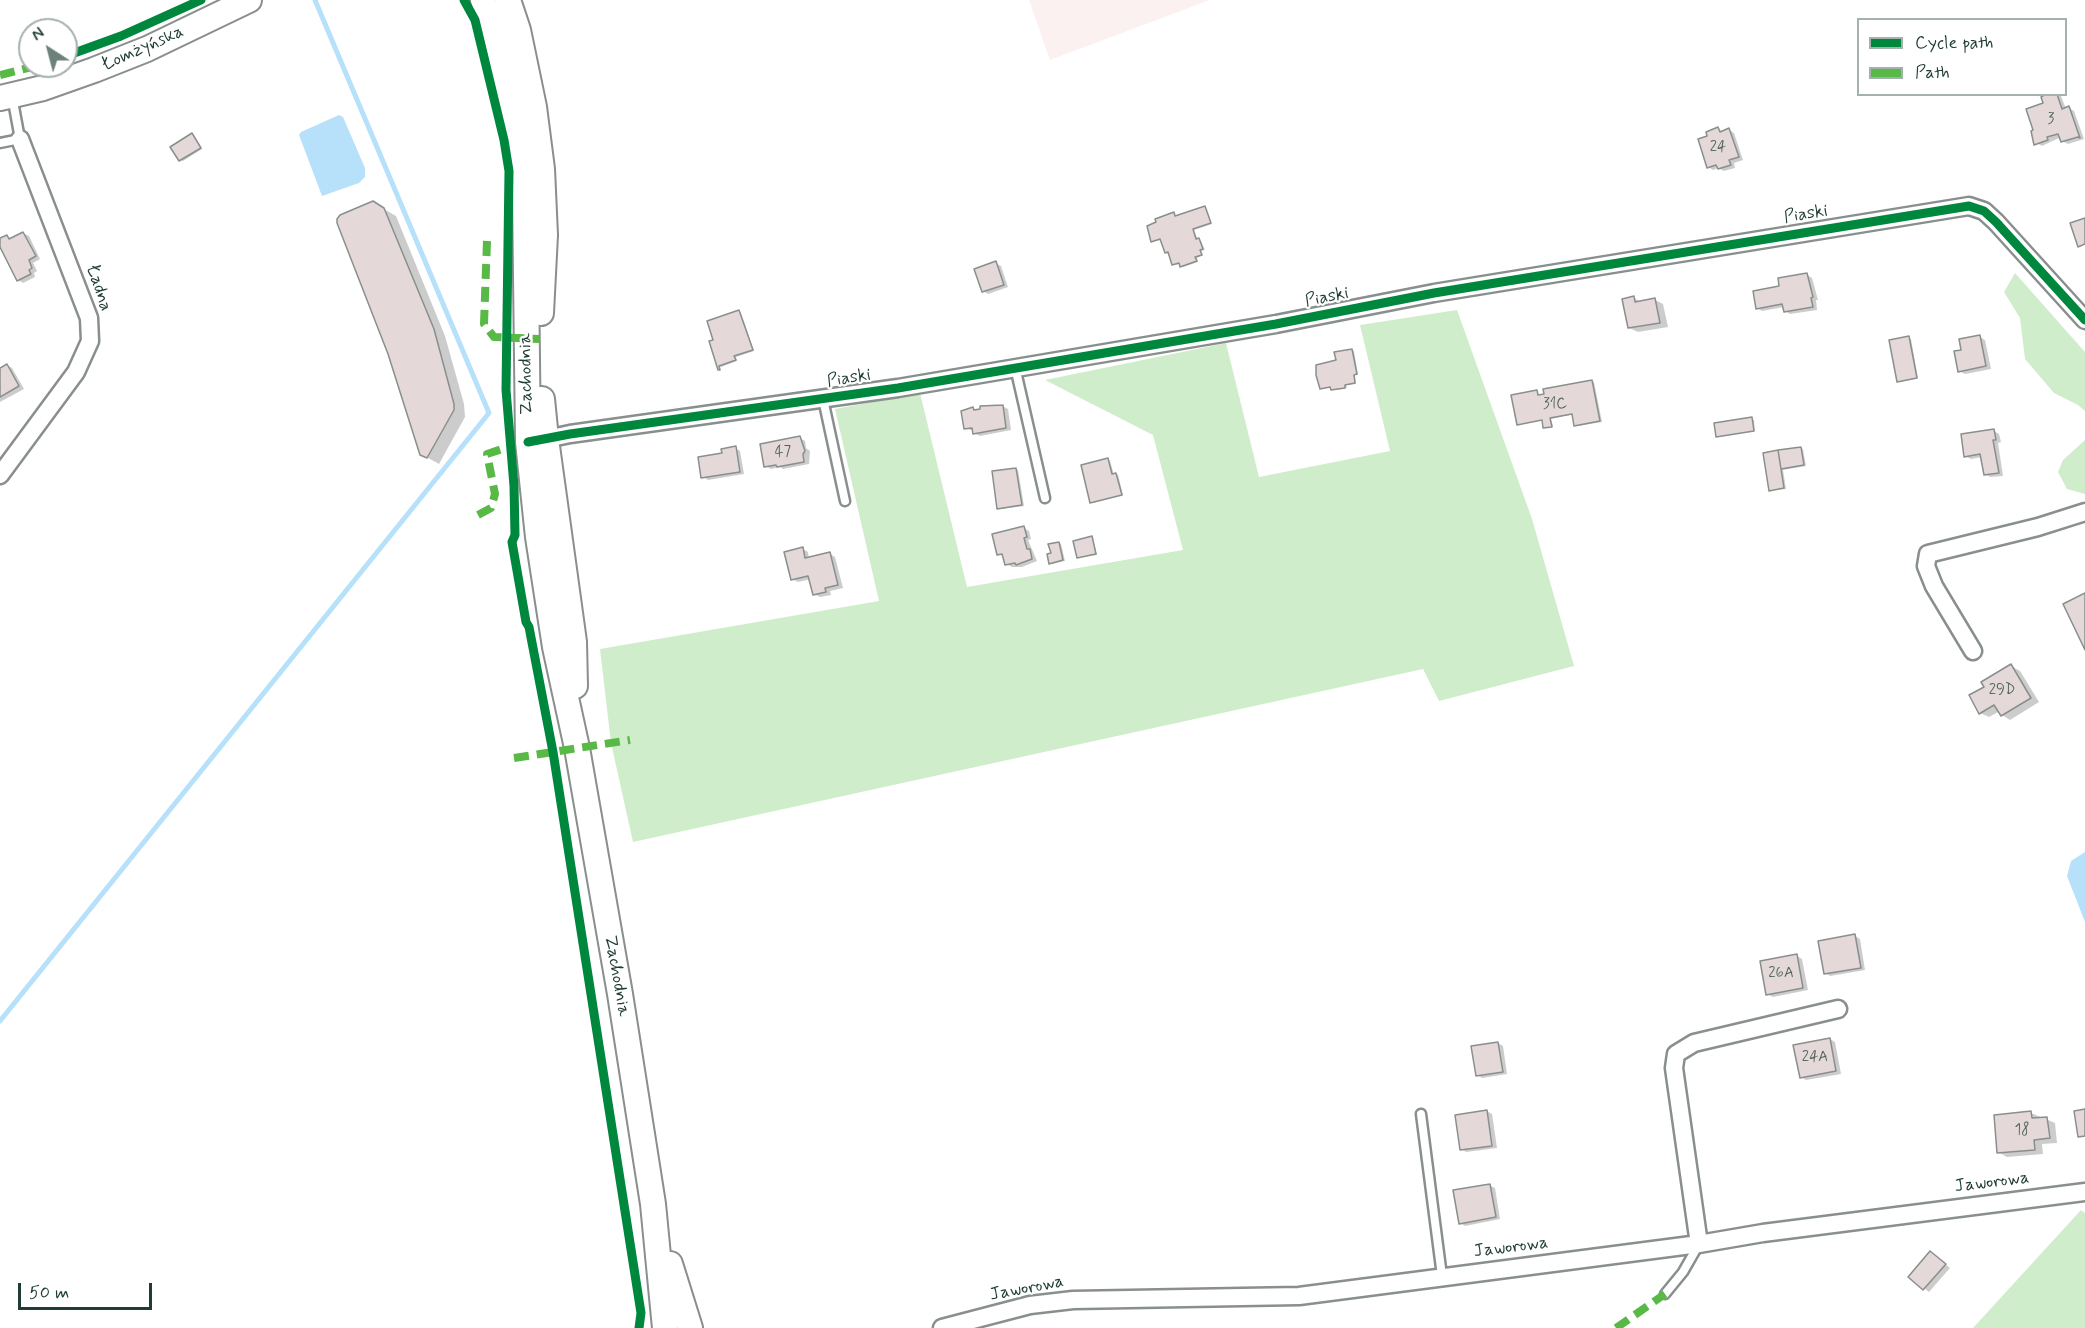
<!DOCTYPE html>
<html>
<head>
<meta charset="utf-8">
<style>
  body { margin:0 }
  #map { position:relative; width:2085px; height:1328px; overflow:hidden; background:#fff; font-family:Mynerve,sans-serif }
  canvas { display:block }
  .legend { position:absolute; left:1857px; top:18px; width:210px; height:78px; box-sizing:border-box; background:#fff; border:2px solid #a5b1ae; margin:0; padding:8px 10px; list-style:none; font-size:18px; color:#1f3d34 }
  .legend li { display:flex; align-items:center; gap:12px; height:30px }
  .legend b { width:30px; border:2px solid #a5b1ae }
  .north { position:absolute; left:18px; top:18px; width:60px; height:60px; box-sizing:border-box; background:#fff; border:2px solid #a5b1ae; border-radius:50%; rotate:324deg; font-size:16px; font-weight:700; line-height:24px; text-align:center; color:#1f3d34 }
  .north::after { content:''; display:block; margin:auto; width:21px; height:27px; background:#6d817b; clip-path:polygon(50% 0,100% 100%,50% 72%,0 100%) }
  .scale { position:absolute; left:18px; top:1283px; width:134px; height:27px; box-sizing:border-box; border:3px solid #1f3d34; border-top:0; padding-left:8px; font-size:18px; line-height:21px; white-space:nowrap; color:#1f3d34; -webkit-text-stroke:4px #fff; paint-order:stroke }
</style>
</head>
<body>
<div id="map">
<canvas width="2085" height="1328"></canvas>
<ul class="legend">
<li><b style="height:8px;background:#00873e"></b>Cycle path</li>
<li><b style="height:8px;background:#58b947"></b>Path</li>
</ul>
<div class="north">N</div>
<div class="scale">50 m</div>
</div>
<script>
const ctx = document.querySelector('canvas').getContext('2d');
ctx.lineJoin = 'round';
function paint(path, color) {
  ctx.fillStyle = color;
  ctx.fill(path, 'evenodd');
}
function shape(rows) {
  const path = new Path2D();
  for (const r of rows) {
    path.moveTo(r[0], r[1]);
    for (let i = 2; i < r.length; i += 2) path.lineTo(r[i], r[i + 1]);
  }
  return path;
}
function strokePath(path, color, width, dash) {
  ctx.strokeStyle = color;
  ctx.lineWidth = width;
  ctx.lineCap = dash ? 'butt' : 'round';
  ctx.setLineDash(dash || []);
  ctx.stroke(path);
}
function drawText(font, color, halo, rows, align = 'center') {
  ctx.font = font + ' Mynerve,sans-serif';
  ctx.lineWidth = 4.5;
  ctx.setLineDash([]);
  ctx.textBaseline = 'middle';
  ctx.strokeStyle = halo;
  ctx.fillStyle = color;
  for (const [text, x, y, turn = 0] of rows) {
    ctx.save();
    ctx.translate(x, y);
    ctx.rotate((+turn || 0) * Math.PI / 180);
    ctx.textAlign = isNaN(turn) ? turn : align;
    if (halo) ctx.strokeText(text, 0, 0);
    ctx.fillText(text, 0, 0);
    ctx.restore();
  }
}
paint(shape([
  [1029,0,1210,0,1050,60]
]), '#faf1f0');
paint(shape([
  [2015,273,2085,352,2085,411,2078,405,2054,393,2025,359,2020,318,2004,292],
  [1457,310,1532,519,1574,666,1439,701,1423,669,633,842,611,743,600,649,879,601,835,409,920,393,967,587,1183,550,1153,435,1045,380,1226,343,1259,477,1390,451,1360,325],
  [2085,440,2085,494,2067,489,2058,472,2063,460],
  [2081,1210,2085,1213,2085,1328,1973,1328]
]), '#d0edcb');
paint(shape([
  [339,115,343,117,365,168,365,177,359,183,322,196,299,135,301,132],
  [2085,852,2085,922,2067,876,2071,861]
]), '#b7e1fb');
paint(shape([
  [2051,94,2061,96,2066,109,2069,108,2074,111,2084,139,2068,144,2062,141,2061,137,2042,146,2037,143,2045,104],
  [1718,129,1723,132,1729,130,1734,133,1743,160,1734,163,1735,168,1724,171,1718,168,1713,170,1708,167,1709,137],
  [194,136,202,149,183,161,181,160],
  [373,203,396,216,445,336,464,404,465,417,439,464,421,454,389,353],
  [1205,208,1212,224,1194,230,1198,240,1201,241,1205,250,1201,251,1203,255,1197,258,1198,262,1183,267,1180,263,1176,265,1166,252,1162,240,1154,241,1174,214,1176,217],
  [23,233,29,236,40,259,33,263,37,271,34,273,35,277,23,283,18,280,0,244,0,240,7,236,12,239],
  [995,263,1001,266,1008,287,988,294,983,291],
  [1807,275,1812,278,1818,300,1816,300,1817,310,1790,314,1785,311,1784,307,1762,311,1757,308],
  [1634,298,1641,302,1655,300,1663,304,1668,327,1638,332,1629,328],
  [739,312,741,313,754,351,736,357,737,361,721,367,718,366,714,341],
  [1980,337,1985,340,1991,369,1965,374,1959,371,1963,351],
  [1909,338,1911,339,1918,378,1900,382,1898,381],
  [1352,350,1354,351,1358,375,1355,375,1356,384,1346,385,1347,388,1334,390,1332,388,1321,388,1338,361],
  [7,365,12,368,24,389,0,402,0,369],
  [1592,381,1594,382,1602,422,1578,426,1576,425,1574,414,1551,419,1553,426,1546,427,1543,420,1518,424,1536,392,1539,397],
  [1002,406,1008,409,1011,430,980,436,974,433,974,431,965,428],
  [1752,419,1754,420,1755,431,1717,436],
  [1994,431,1999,434,2001,442,1998,443,2003,476,1990,477,1985,474,1982,457,1971,459,1965,456],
  [800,438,805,441,806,448,810,451,809,464,783,469,780,467,771,469,765,466],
  [735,448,740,451,744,474,708,480,703,477,724,454],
  [1801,448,1803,449,1806,466,1783,470,1786,489,1771,490,1765,454],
  [1108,460,1110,461,1114,475,1118,475,1123,495,1093,503,1091,502],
  [1016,469,1018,470,1024,506,1001,509,999,508],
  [1024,528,1029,531,1031,539,1028,540,1037,561,1022,567,1012,567,1006,564,1005,557,999,554],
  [1091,538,1093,539,1097,555,1078,557],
  [1059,543,1061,544,1065,561,1052,564,1050,563,1052,554],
  [803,549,808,552,809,559,830,554,835,557,843,588,830,591,831,595,820,597,814,594,811,579,798,582,792,579],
  [2011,666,2020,671,2039,702,2010,720,2002,715,2000,711,1989,717,1980,713,1986,687],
  [1855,936,1860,939,1865,970,1830,976,1825,973],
  [1797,956,1802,959,1808,990,1773,997,1767,994],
  [1830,1039,1835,1042,1841,1074,1806,1080,1801,1077],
  [1498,1043,1503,1046,1507,1074,1482,1078,1477,1075],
  [1487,1111,1492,1114,1497,1148,1466,1152,1461,1149],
  [2031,1113,2055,1123,2057,1143,2042,1144,2043,1154,2007,1157,1998,1152],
  [1489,1185,1495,1188,1500,1219,1465,1226,1460,1223],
  [1931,1252,1950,1268,1929,1292,1910,1277]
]), '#0003');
strokePath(shape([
  [0,1021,489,413,315,0]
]), '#b7e1fb', 5);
const building = shape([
  [2046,94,2057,94,2062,109,2069,106,2080,138,2078,137,2061,142,2058,134,2047,137,2048,140,2034,145,2031,131,2033,130,2026,109,2043,103,2041,97,2046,94],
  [1718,127,1720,132,1729,128,1739,157,1729,160,1731,165,1718,169,1716,165,1707,168,1698,139,1707,136,1706,132,1718,127],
  [192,133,201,148,179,161,170,147,192,133],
  [373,201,384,208,434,329,454,404,454,410,427,458,420,455,388,354,337,223,337,219,340,215,373,201],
  [1205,206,1211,223,1193,229,1196,239,1199,238,1203,249,1200,250,1202,255,1195,257,1197,261,1180,267,1179,263,1172,265,1168,252,1165,253,1160,239,1151,242,1147,226,1156,222,1155,219,1174,212,1175,216,1205,206],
  [2085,218,2085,244,2078,247,2070,223,2085,218],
  [23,232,36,256,29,260,32,268,29,270,31,274,17,281,0,247,0,238,7,235,9,239,23,232],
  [996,261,1004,285,982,292,974,269,996,261],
  [1807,273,1813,297,1811,298,1813,307,1784,312,1782,304,1756,309,1753,291,1779,286,1778,278,1807,273],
  [1634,296,1635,302,1655,298,1660,323,1628,328,1622,299,1634,296],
  [739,310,753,350,734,356,736,360,719,366,720,370,718,370,709,341,713,340,707,321,739,310],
  [1980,335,1986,366,1958,372,1954,351,1961,350,1959,339,1980,335],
  [1909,336,1917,378,1897,382,1889,340,1909,336],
  [1352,349,1357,374,1354,375,1355,383,1345,385,1345,388,1331,390,1330,387,1320,389,1316,375,1316,365,1336,360,1334,352,1352,349],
  [7,364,19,386,0,397,0,368,7,364],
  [1592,380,1600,421,1574,426,1572,414,1550,418,1552,427,1543,428,1542,420,1517,425,1511,395,1537,390,1538,395,1544,394,1543,389,1592,380],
  [1003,405,1006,428,973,434,972,428,964,429,961,411,973,407,974,410,980,409,980,406,1003,405],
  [1752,417,1754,431,1716,437,1714,423,1752,417],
  [1994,429,1996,440,1993,440,1999,473,1984,475,1980,454,1964,457,1961,434,1994,429],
  [800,436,805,451,803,454,804,462,777,467,776,465,764,467,760,444,800,436],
  [736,446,740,472,701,478,698,457,722,453,721,449,736,446],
  [1801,447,1804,465,1781,469,1778,450,1801,447],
  [1778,450,1784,488,1769,491,1763,453,1778,450],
  [1108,458,1112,474,1116,473,1122,495,1090,503,1081,465,1108,458],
  [1016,468,1022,505,997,509,992,471,1016,468],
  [1024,526,1027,537,1024,538,1027,549,1030,549,1032,559,1016,565,1015,563,1005,565,1002,554,997,555,992,534,1024,526],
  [1092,536,1096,554,1077,558,1073,541,1092,536],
  [1059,542,1063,560,1049,564,1047,554,1051,553,1048,544,1059,542],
  [803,547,805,558,830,552,838,585,825,588,826,592,813,595,808,576,791,580,784,552,803,547],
  [2085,593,2085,650,2063,604,2085,593],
  [2011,664,2031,698,2001,716,1994,705,1979,714,1969,695,1984,687,1981,682,2011,664],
  [1855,934,1861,968,1824,974,1818,941,1855,934],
  [1797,954,1803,988,1766,995,1760,961,1797,954],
  [1830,1038,1836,1071,1800,1078,1793,1045,1830,1038],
  [1498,1042,1503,1072,1476,1076,1471,1046,1498,1042],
  [2085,1109,2085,1136,2078,1137,2074,1111,2085,1109],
  [1487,1110,1492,1146,1460,1150,1455,1115,1487,1110],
  [2031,1111,2032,1118,2047,1117,2050,1138,2034,1140,2035,1150,1997,1153,1994,1115,2031,1111],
  [1490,1184,1496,1217,1459,1224,1453,1190,1490,1184],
  [1930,1251,1946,1264,1923,1290,1908,1277,1930,1251]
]);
paint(building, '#e4d8d8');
strokePath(building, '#898f8d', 1.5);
const service = shape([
  [0,143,20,139,12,96],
  [1015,367,1045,498],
  [823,399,845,501],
  [1421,1114,1442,1276],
  [1665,1294,1683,1272,1699,1244]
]);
const minor = shape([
  [537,441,570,434,898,388,1276,324,1434,293,1969,206,1984,211,1996,222,2085,320],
  [0,475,76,372,90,341,89,318,20,139],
  [1973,651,1934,586,1926,566,1928,554,2038,527,2085,512],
  [1699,1244,1674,1068,1676,1054,1694,1043,1838,1009],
  [942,1328,1030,1305,1073,1300,1299,1296,1699,1244,1763,1233,2085,1192]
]);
const secondary = shape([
  [483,0,496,38,520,143,525,192,528,442,538,537,555,647,577,748,620,994,653,1204,665,1328],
  [508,0,518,30,534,107,542,169,545,235,541,313],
  [0,98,43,88,94,70,147,49,249,0],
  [542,399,546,439,574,642,575,686],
  [670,1264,690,1328]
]);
strokePath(service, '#898f8d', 13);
strokePath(minor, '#898f8d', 21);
strokePath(secondary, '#898f8d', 28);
strokePath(service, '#fff', 8);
strokePath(minor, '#fff', 16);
strokePath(secondary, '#fff', 24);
strokePath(shape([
  [0,75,36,66],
  [487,241,484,324,494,337,540,339],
  [478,515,491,508,495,494,487,454,514,445],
  [514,758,630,740],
  [1616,1328,1665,1294]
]), '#58b947', 8, [15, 8]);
strokePath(shape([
  [464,0,475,20,504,140,509,171,506,390,514,486,515,535,512,542,526,622,529,627,553,752,641,1313,639,1328],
  [66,56,121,36,201,0],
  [528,442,570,434,898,388,1276,324,1434,293,1969,206,1984,211,1996,222,2085,320]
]), '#00873e', 9);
drawText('15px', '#50645d', null, [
  ["3",2051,120],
  ["24",1718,148],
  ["31C",1555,405],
  ["47",783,453],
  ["29D",2002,691],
  ["26A",1781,974],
  ["24A",1815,1058],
  ["18",2022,1131]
]);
drawText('18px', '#1f3d34', '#fff', [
  ["Łomżyńska",143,49,-24],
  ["Piaski",1806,215,-9],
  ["Ładna",98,288,72],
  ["Piaski",1327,298,-11],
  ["Zachodnia",527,374,-91],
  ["Piaski",849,379,-9],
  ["Zachodnia",616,976,80],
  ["Jaworowa",1992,1183,-7],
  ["Jaworowa",1511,1248,-7],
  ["Jaworowa",1027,1289,-11]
]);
</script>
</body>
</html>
